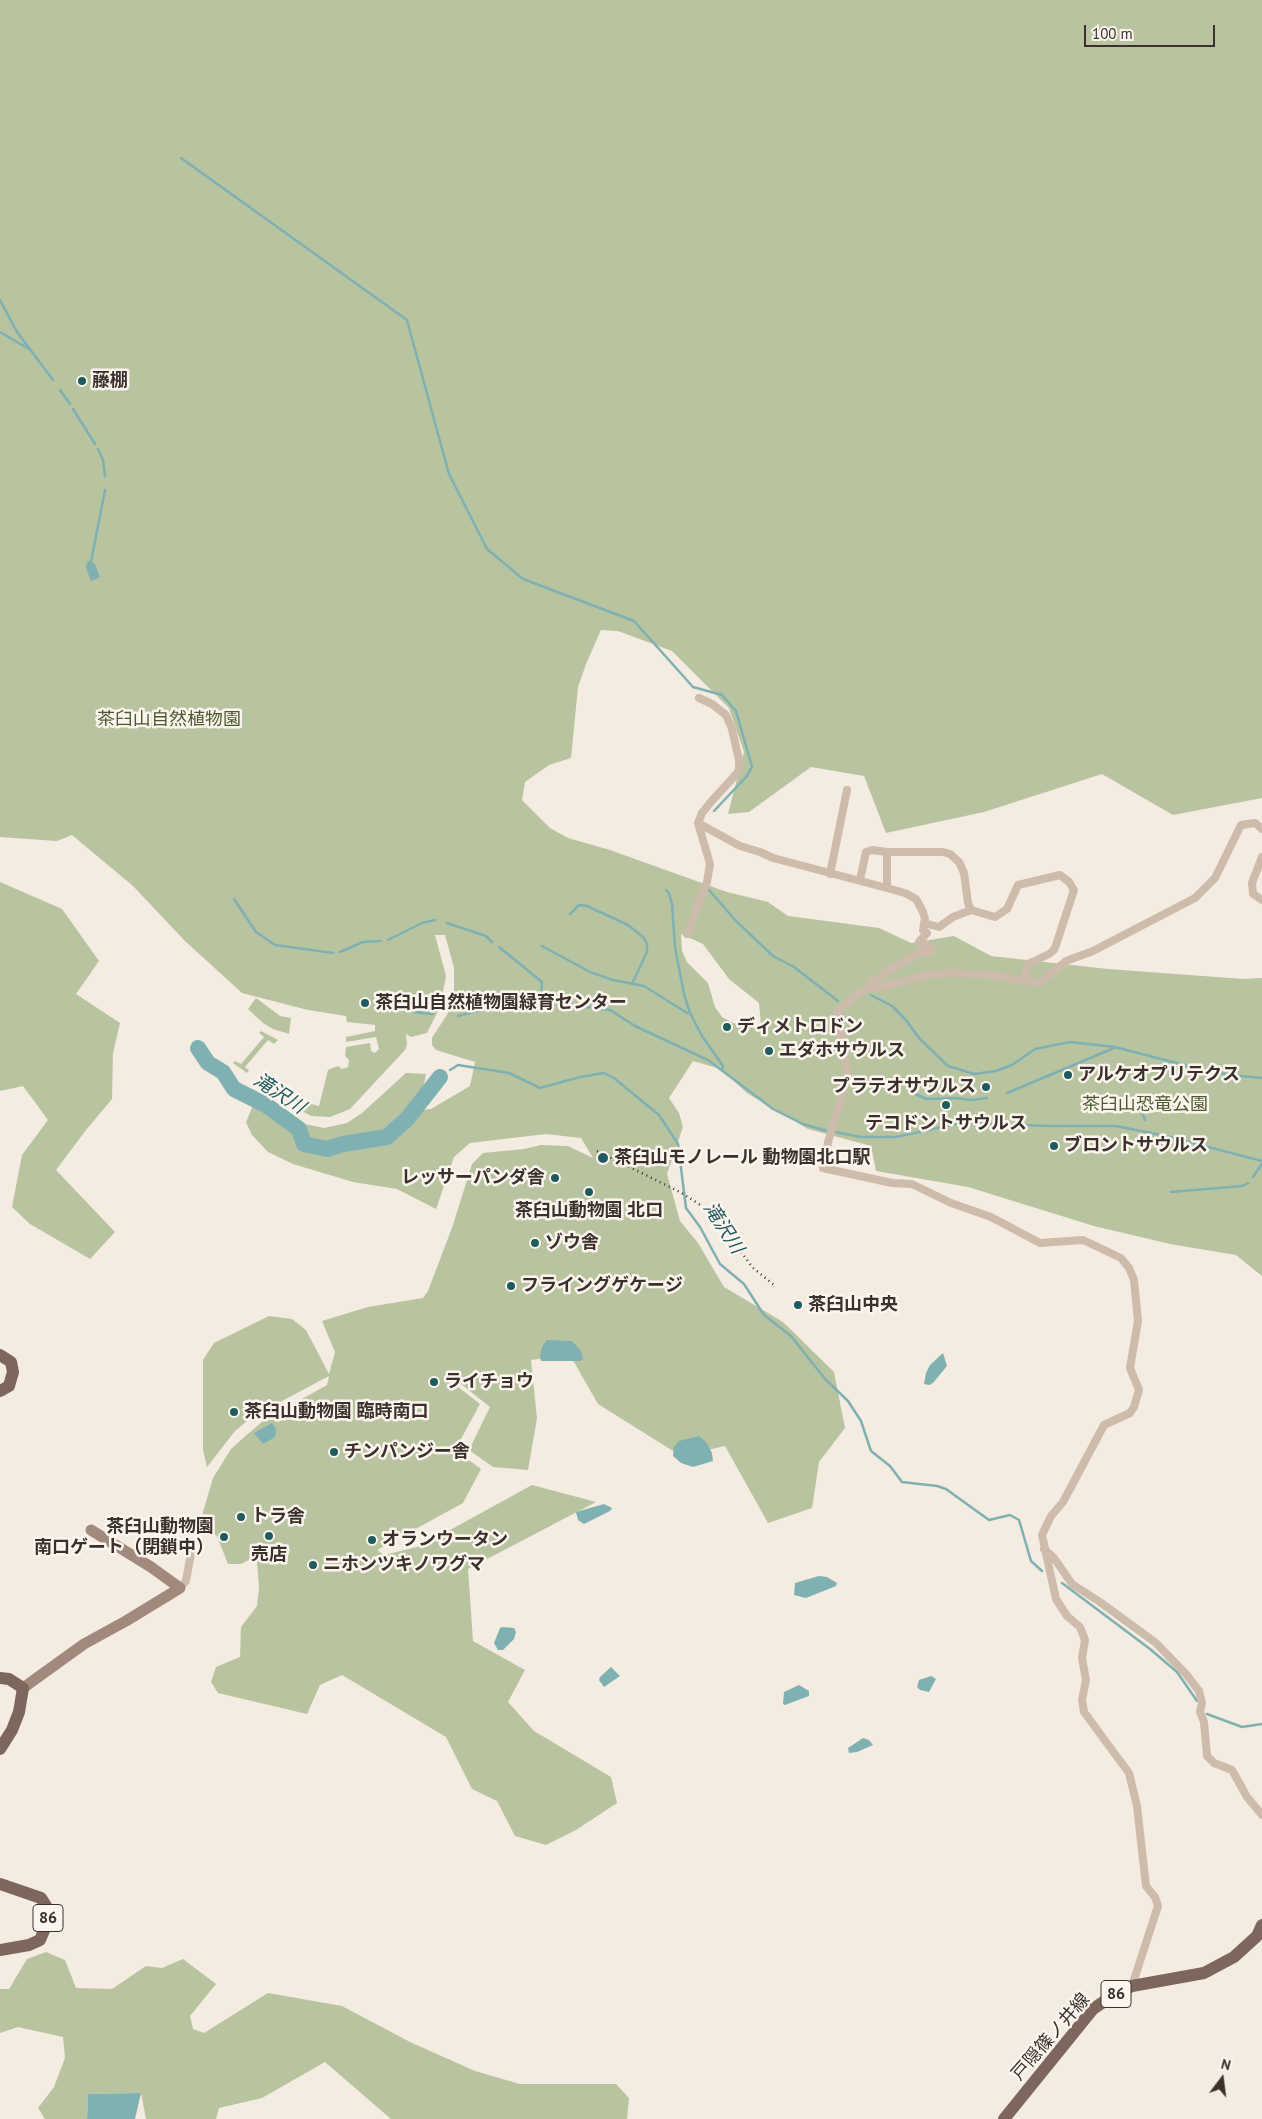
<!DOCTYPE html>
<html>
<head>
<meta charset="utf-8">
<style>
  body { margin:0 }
  #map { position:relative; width:1262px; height:2119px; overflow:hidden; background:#f4ebe1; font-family:"PT Sans",sans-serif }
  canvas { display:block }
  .north { position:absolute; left:1197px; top:2054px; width:50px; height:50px; -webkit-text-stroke:4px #fbf5ee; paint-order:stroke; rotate:15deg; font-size:14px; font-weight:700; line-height:20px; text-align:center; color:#3b302b }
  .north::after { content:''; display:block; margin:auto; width:18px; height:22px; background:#3b302b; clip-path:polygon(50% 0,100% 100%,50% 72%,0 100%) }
  .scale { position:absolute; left:1084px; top:25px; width:131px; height:22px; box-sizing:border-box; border:2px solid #3b302b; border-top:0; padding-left:6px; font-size:15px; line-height:18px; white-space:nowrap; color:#3b302b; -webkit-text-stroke:4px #fbf5ee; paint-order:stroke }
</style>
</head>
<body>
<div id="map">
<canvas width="1262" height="2119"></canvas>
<div class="north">N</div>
<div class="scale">100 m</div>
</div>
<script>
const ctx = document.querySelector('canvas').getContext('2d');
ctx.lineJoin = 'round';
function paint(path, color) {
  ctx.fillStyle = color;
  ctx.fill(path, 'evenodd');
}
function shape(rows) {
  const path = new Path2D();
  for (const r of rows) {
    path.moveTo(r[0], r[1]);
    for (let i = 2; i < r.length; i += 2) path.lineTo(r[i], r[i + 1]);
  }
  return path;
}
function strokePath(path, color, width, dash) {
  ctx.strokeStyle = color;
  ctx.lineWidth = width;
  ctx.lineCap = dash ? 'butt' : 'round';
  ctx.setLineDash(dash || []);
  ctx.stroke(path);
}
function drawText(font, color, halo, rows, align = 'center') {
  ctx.font = font + ' "PT Sans","Noto Sans JP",sans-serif';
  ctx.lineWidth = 5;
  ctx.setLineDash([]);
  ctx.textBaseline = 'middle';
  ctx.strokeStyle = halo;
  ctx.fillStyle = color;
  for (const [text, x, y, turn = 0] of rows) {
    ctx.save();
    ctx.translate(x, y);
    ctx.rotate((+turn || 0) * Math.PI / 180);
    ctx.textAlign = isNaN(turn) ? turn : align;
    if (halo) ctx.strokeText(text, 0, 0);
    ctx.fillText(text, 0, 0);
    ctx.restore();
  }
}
paint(shape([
  [0,0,1262,0,1262,798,1173,815,1102,774,984,812,886,833,864,776,811,767,749,812,728,814,744,752,729,708,672,651,618,631,601,630,586,664,578,687,571,758,549,765,525,782,522,800,550,828,568,838,610,850,727,892,768,902,788,916,879,928,911,943,954,936,991,956,1108,969,1244,979,1262,978,1262,1276,1236,1255,1170,1244,1094,1226,968,1187,876,1171,871,1146,808,1129,747,1093,721,1069,693,1061,669,1098,679,1113,683,1127,667,1174,680,1221,698,1243,724,1287,783,1322,834,1372,845,1428,819,1462,812,1508,768,1523,725,1446,681,1456,598,1404,570,1355,531,1360,537,1418,528,1470,493,1467,469,1450,490,1407,451,1376,444,1376,480,1404,455,1450,481,1469,463,1503,377,1550,384,1555,421,1546,532,1485,596,1502,468,1569,473,1641,525,1670,508,1702,534,1731,611,1777,617,1803,576,1830,546,1845,515,1836,497,1801,472,1789,446,1737,342,1675,320,1685,307,1714,218,1693,211,1682,216,1667,240,1657,241,1627,257,1606,259,1588,257,1561,281,1547,286,1564,290,1549,282,1543,241,1564,228,1564,217,1536,201,1527,203,1512,213,1478,231,1449,242,1439,263,1421,327,1385,329,1376,252,1417,235,1431,207,1467,203,1450,203,1360,214,1343,269,1316,292,1319,306,1330,329,1374,335,1352,322,1321,368,1307,423,1298,428,1291,453,1225,472,1164,483,1153,524,1149,541,1145,568,1146,593,1158,581,1138,546,1134,470,1143,454,1157,436,1209,397,1189,353,1182,293,1164,268,1152,252,1135,246,1122,257,1096,300,1123,324,1128,347,1123,362,1113,406,1073,426,1074,419,1110,431,1109,470,1086,475,1062,436,1050,432,1045,432,1038,448,1013,454,991,454,968,445,935,435,935,446,976,440,1007,427,1033,411,1037,406,1034,407,1045,405,1050,350,1109,330,1117,311,1116,291,1105,292,1099,319,1106,328,1070,338,1066,342,1069,348,1067,349,1060,345,1056,346,1047,370,1043,371,1051,375,1053,379,1049,376,1037,346,1042,346,1037,375,1031,375,1025,347,1022,346,1016,308,1010,242,993,185,941,133,886,72,835,57,841,0,837],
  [681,934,703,944,729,979,759,1003,761,1025,753,1026,733,1023,722,1017,715,1007,708,983,687,962,682,951],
  [0,882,62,909,99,961,76,994,120,1023,113,1053,112,1099,86,1130,56,1170,115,1232,90,1259,30,1224,12,1207,22,1155,48,1120,23,1086,0,1091],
  [256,998,280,1016,291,1018,289,1034,273,1029,263,1023,248,1009],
  [261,1031,278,1040,274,1044,268,1040,245,1067,249,1070,247,1073,233,1063,235,1061,241,1064,264,1037,259,1033],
  [46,1952,65,1960,76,1988,112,1989,146,1966,162,1968,183,1959,216,1984,190,2016,193,2029,204,2033,268,1993,342,2006,410,2042,475,2071,520,2084,616,2084,629,2098,627,2119,391,2119,325,2062,262,2098,219,2108,216,2119,146,2119,141,2093,88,2094,87,2119,45,2119,38,2108,54,2087,65,2058,63,2037,18,2027,0,2033,0,1989,9,1989,27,1959]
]), '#b8c4a0');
paint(shape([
  [89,561,95,564,100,577,91,581,86,568,87,562],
  [547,1340,572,1341,581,1351,583,1359,580,1361,541,1361,540,1357,542,1347],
  [943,1353,947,1366,933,1383,929,1385,924,1384,926,1373,930,1365],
  [272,1423,276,1429,275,1437,263,1444,254,1433],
  [699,1436,707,1443,712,1453,713,1461,693,1467,681,1463,673,1456,674,1447,679,1441],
  [604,1504,612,1508,610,1511,584,1524,578,1520,576,1512],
  [819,1576,827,1577,837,1583,836,1586,806,1598,794,1595,795,1583],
  [502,1627,514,1628,516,1632,514,1639,503,1650,498,1650,494,1643,500,1628],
  [611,1667,620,1676,604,1687,599,1680,600,1677],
  [931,1676,936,1679,929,1692,920,1690,917,1687,919,1680],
  [799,1685,809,1691,809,1696,785,1705,783,1704,784,1692],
  [863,1738,869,1740,873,1745,857,1752,849,1753,848,1748],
  [141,2093,135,2119,87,2119,88,2094]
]), '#7fb0b2');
strokePath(shape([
  [181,158,407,320,449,474,487,549,523,579,634,621,693,687,722,695,736,711,752,767,746,777,714,811],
  [0,300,17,332,53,380],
  [0,332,29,349],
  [60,390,70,404],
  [73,409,95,444],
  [98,449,103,460,105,476],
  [91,562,105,490],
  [666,890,669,893,672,904,675,947,684,994,690,1013,702,1036,723,1066,722,1070],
  [709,890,736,921,773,956,794,967,838,1001],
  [234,899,256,932,275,945,333,953],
  [570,914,579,905,587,906,628,925,643,937,647,944,647,952,633,982],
  [447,923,486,936,492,942],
  [388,940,422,923,435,920],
  [542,946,590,972,613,980,644,986,687,1013,690,1013],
  [499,947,542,982,541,1000],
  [340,952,363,942,380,941],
  [871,995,892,1006,906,1020,919,1038,948,1066,974,1074,996,1071,1012,1065,1035,1049,1070,1042,1115,1047,1203,1070,1230,1075,1262,1078],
  [414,1012,433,1014],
  [458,1016,509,1003,531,1000,610,1010,635,1026,708,1060,773,1109,803,1124,827,1131],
  [450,1070,458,1065,509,1073,540,1088,580,1077,604,1073,614,1078,659,1115,678,1144,686,1208,700,1227,720,1264,744,1284,764,1315,791,1336,825,1379,848,1401,861,1421,871,1451,890,1466,902,1482,937,1486,946,1489,989,1520,1010,1515,1019,1520,1031,1561,1042,1571],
  [908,1091,927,1099,955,1098,971,1100,987,1098],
  [1007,1093,1114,1048],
  [1137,1101,1145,1120],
  [835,1132,861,1137,896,1137,961,1123,1050,1126,1116,1126,1166,1136,1262,1161],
  [1253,1177,1262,1164],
  [1171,1192,1242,1186,1248,1183],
  [1062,1583,1150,1649,1177,1672,1197,1701],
  [1207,1714,1242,1727,1262,1724]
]), '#7fb0b2', 2.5);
strokePath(shape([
  [198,1048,208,1063,223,1072,234,1089,266,1105,299,1129,304,1144,327,1149,343,1144,387,1137,407,1119,440,1077]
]), '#7fb0b2', 16);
strokePath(shape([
  [698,823,740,846,760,852,773,858,887,888,887,852,943,852,950,854,959,862,964,873,968,903,971,910,995,917,1007,909,1018,885,1060,875,1069,882,1074,890,1056,945,1054,950,1049,954,1028,964,1024,981],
  [1262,857,1252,883,1253,894,1262,900],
  [830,874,847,790],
  [860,880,866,852,872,850,887,852],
  [924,923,939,927,953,917,971,910],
  [687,934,707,882,710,864,698,823,702,813,710,803,739,771,739,760,732,729,726,715,712,704,699,698],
  [870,987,873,981,919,952,931,952,931,947,919,942,927,933,923,930,925,919,923,912,916,899,905,893,887,888],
  [1044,1549,1054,1558,1072,1584,1100,1602,1156,1643,1186,1674,1199,1691,1202,1703,1200,1712,1204,1722,1207,1756,1214,1763,1232,1770,1247,1797,1262,1815],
  [180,1588,186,1581,193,1542],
  [1132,1986,1158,1906,1155,1897,1146,1886,1137,1806,1129,1773,1084,1712,1082,1700,1086,1680,1082,1658,1085,1640,1080,1627,1067,1616,1056,1599,1042,1535,1051,1516,1063,1502,1104,1425,1130,1413,1134,1407,1139,1390,1130,1368,1138,1321,1134,1280,1129,1268,1121,1258,1083,1240,1040,1243,991,1217,951,1203,912,1184,892,1183,823,1168,828,1142,848,1076,837,1012,861,991,870,987,877,988,933,974,955,973,989,975,1040,983,1066,961,1093,951,1195,898,1215,878,1241,825,1255,823,1262,829]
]), '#cdbbac', 8);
strokePath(shape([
  [23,1688,84,1644,126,1621,180,1588,151,1567,91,1530]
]), '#a18a7d', 11);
strokePath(shape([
  [0,1355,11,1362,13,1372,9,1386,0,1391],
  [0,1678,9,1679,23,1688,19,1712,12,1730,0,1749],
  [0,1884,41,1898,48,1909,49,1919,40,1940,29,1945,0,1950],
  [1004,2119,1093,2009,1115,1994,1132,1986,1204,1973,1234,1957,1257,1936,1262,1925]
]), '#7d675c', 12);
strokePath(shape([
  [597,1151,680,1192,702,1206,722,1221,734,1242,752,1267,774,1285]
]), '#3b302b', 2.5, [1, 4]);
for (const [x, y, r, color] of [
  [82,381,5,"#1f5a5e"],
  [365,1003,5,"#1f5a5e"],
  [727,1027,5,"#1f5a5e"],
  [769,1051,5,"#1f5a5e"],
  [1068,1075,5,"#1f5a5e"],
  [986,1087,5,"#1f5a5e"],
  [946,1105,5,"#1f5a5e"],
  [1054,1146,5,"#1f5a5e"],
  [603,1158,6,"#1f5a5e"],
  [555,1178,5,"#1f5a5e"],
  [589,1192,5,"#1f5a5e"],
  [535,1243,5,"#1f5a5e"],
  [511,1286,5,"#1f5a5e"],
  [798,1305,5,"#1f5a5e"],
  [434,1382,5,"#1f5a5e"],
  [234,1412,5,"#1f5a5e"],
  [334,1452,5,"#1f5a5e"],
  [241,1517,5,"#1f5a5e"],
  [269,1536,5,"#1f5a5e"],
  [224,1537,5,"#1f5a5e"],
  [372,1540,5,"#1f5a5e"],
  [313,1565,5,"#1f5a5e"]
]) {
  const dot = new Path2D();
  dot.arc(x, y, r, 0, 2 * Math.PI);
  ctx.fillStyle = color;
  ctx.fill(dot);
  strokePath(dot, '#fbf5ee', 2);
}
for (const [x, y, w] of [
  [48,1918,30],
  [1116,1994,30]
]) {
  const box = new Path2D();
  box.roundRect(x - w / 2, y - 13.5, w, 27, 4);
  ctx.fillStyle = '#fbf5ee';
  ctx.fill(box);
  strokePath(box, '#3b302b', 1);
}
drawText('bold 16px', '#3b302b', null, [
  ["86",48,1918],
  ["86",1116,1994]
]);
drawText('bold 18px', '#3b302b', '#fbf5ee', [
  ["藤棚",92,381],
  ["茶臼山自然植物園緑育センター",375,1003],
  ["ディメトロドン",737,1027],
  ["エダホサウルス",779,1051],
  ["アルケオプリテクス",1078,1075],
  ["プラテオサウルス",976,1087,"right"],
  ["テコドントサウルス",946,1124,"center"],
  ["ブロントサウルス",1064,1146],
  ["茶臼山モノレール 動物園北口駅",614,1158],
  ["レッサーパンダ舎",545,1178,"right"],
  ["茶臼山動物園 北口",589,1211,"center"],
  ["ゾウ舎",545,1243],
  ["フライングゲケージ",521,1286],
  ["茶臼山中央",808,1305],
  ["ライチョウ",444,1382],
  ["茶臼山動物園 臨時南口",244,1412],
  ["チンパンジー舎",344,1452],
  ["トラ舎",251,1517],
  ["茶臼山動物園",214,1527,"right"],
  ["南口ゲート（閉鎖中）",214,1548,"right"],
  ["オランウータン",382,1540],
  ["売店",269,1555,"center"],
  ["ニホンツキノワグマ",323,1565]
], 'left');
drawText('18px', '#4a5a2e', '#fbf5ee', [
  ["茶臼山自然植物園",169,720],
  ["茶臼山恐竜公園",1145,1105]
]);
drawText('18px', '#3b302b', '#fbf5ee', [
  ["戸隠篠ノ井線",1051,2037,-49]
]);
drawText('italic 19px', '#1f5a5e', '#fbf5ee', [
  ["滝沢川",279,1094,33],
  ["滝沢川",723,1228,57]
]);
</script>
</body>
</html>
